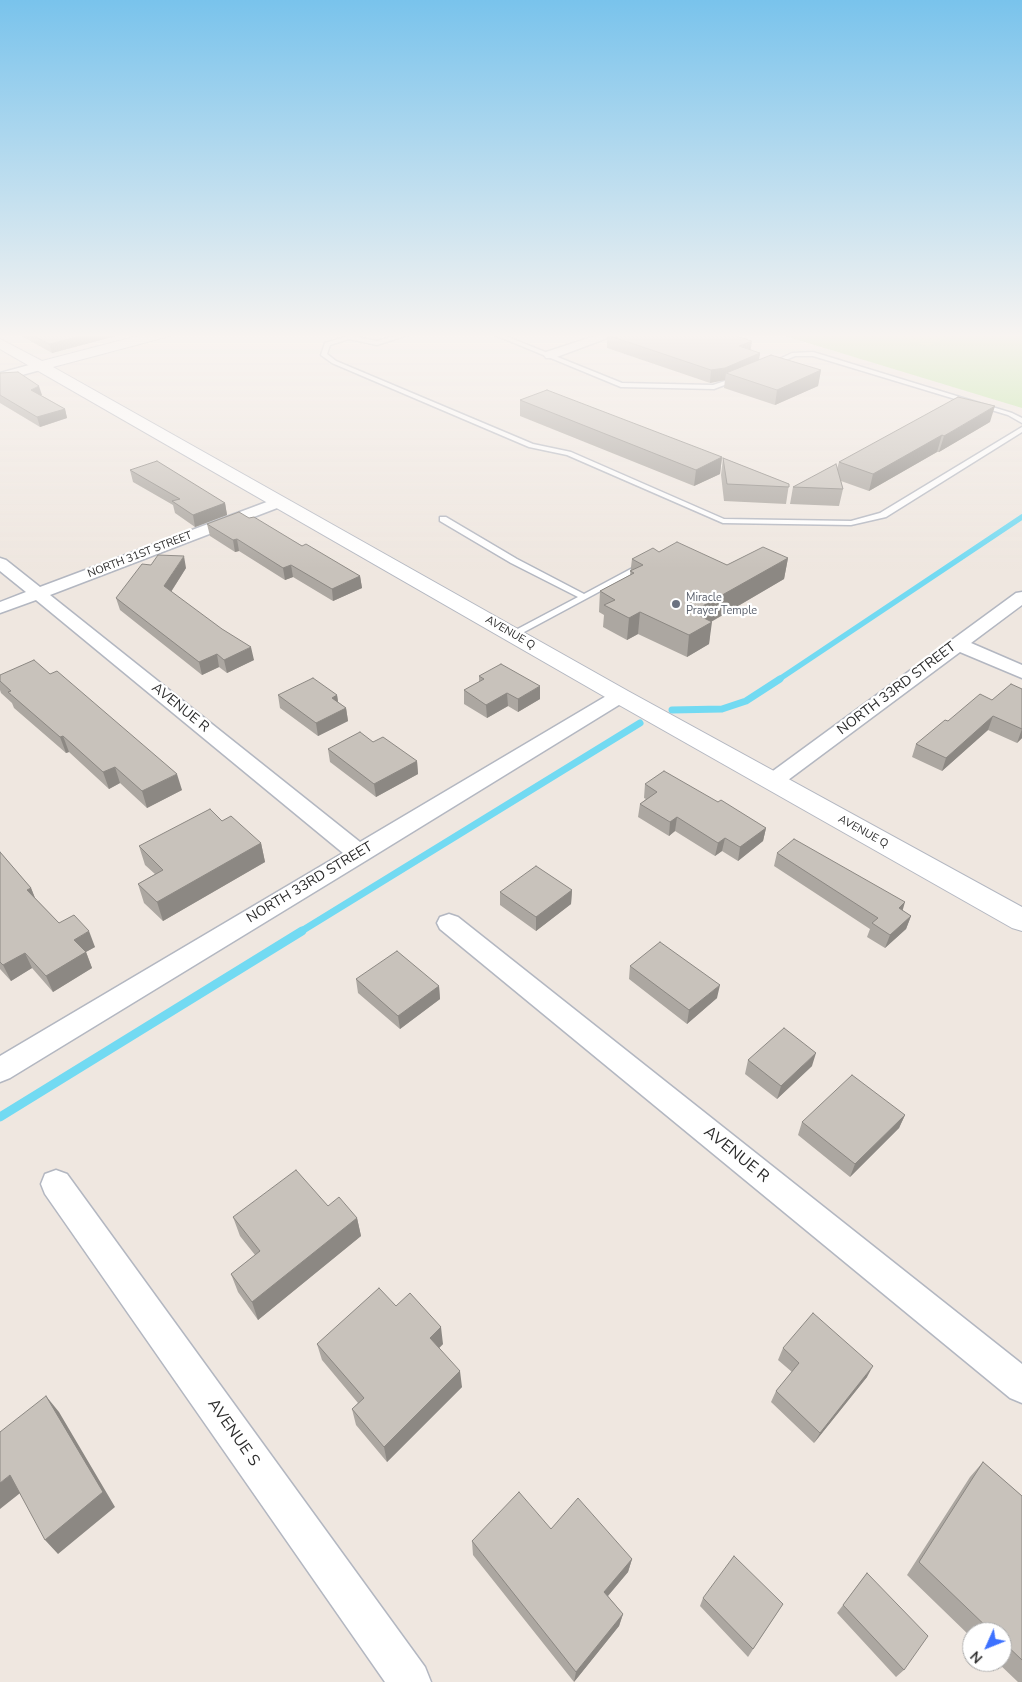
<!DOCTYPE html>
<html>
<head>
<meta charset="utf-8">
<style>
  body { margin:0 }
  #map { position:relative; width:1022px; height:1682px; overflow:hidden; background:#efe7e0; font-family:"Nunito Sans",sans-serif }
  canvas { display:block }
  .north { position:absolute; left:962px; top:1622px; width:50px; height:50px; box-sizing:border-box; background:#fff; border:1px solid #ababab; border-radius:50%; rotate:226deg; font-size:14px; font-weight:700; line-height:20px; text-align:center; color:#2d2d2d }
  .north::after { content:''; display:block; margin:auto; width:18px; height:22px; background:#3d71ff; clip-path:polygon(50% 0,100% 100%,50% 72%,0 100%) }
</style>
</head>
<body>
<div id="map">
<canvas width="1022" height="1682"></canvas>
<div class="north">N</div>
</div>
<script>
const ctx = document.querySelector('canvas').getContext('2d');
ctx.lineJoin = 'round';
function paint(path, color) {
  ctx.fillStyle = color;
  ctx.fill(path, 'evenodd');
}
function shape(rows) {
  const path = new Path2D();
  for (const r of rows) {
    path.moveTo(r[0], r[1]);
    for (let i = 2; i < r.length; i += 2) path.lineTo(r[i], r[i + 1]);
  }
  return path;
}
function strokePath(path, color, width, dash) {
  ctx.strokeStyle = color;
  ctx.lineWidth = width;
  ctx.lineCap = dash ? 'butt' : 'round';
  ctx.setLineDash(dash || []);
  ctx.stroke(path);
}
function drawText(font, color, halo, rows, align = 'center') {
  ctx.font = font + ' "Nunito Sans",sans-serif';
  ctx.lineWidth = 4.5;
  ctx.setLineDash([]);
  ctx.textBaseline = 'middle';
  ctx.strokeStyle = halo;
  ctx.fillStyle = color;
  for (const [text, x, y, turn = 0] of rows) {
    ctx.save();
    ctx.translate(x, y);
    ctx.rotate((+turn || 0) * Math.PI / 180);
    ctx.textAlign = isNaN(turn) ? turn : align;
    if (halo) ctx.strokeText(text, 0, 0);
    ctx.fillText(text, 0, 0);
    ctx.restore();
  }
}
paint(shape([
  [775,333,1022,333,1022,408]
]), '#bbe69c');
paint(shape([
  [883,333,944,333,952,335,928,346]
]), '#d0ed97');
strokePath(shape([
  [778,680,1022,517]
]), '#72daf2', 5.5);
strokePath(shape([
  [672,710,722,709,746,701,780,679],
  [300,932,640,723]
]), '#72daf2', 7);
strokePath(shape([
  [0,1117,302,931]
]), '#72daf2', 9);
const lane = shape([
  [359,333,368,333,356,337,377,341,405,333,414,333,377,345,349,339,330,345,327,354,336,361,533,444,571,452,724,519,851,521,880,513,1022,427,1022,432,886,517,851,525,723,523,567,455,529,447,332,363,321,355,325,343,359,333],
  [490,333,498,333,622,383,713,385,737,377,740,379,714,389,621,387,490,333],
  [813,352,1012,413,1022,418,1022,423,1008,415,813,356,795,356,772,366,767,365,792,353,813,352],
  [440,517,446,517,517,559,584,594,640,564,647,566,513,638,510,637,510,633,578,597,511,563,440,521,440,517]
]);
const street = shape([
  [604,333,621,333,554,358,546,358,544,355,546,352,604,333],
  [40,362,46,366,44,369,0,381,0,373,40,362],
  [280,497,288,502,285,505,50,595,360,842,613,692,627,692,630,696,627,700,367,860,10,1078,0,1082,0,1056,343,853,36,600,0,613,0,602,26,592,0,571,0,558,6,560,40,587,280,497],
  [1022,592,1022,605,971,643,1022,665,1022,678,960,652,780,786,773,788,766,786,762,781,766,776,1016,593,1022,592],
  [449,914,458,917,1022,1364,1022,1403,1010,1398,440,929,437,923,440,917,449,914],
  [56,1170,67,1174,425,1667,431,1682,385,1682,45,1194,41,1184,45,1174,56,1170]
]);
const secondary = shape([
  [149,333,172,333,170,336,53,367,628,691,1022,907,1022,931,1012,928,612,701,0,349,0,339,42,361,149,333]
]);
strokePath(lane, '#b3b7c1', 3);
strokePath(street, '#b3b7c1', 3);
strokePath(secondary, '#b3b7c1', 2);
paint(lane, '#fff');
paint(street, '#fff');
paint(secondary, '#fff');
paint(shape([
  [16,333,127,333,52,353],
  [607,335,751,350,760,353,759,359,821,370,818,386,775,405,724,388,725,380,710,383,607,348],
  [0,373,42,395,41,395,65,409,67,418,40,427,0,403],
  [520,400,722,457,720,474,694,486,520,416],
  [990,422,939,452,937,452,869,491,841,481,843,489,839,506,790,504,793,487,837,469,839,462],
  [723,458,789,484,786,504,724,501,721,475],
  [130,470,225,503,227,515,195,527,175,513,173,505,133,482],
  [249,518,360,576,362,588,333,601,293,577,285,580,239,551,235,552,210,536,207,524],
  [659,552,727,565,788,558,784,579,711,622,709,644,687,657,638,634,627,640,603,627,604,615,599,612,600,591,630,575,632,559],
  [186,568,171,592,254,660,227,673,219,667,202,675,120,610,116,598],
  [0,675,182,790,147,808,120,783,109,789,69,752,66,753,14,708,12,703,1,693,0,690],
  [479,676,540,699,518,712,508,706,487,718,464,704,464,690,479,682],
  [1022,689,1022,738,1017,743,988,730,942,771,912,757,916,744,948,721,992,700],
  [278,695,337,695,338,702,346,708,348,721,318,736,280,708],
  [373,742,417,761,418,774,376,797,330,762,328,749],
  [645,784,718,802,766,828,763,841,738,861,722,851,715,856,675,831,669,836,638,817,640,804,646,799,644,798],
  [222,821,261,843,265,862,163,921,144,903,138,884,155,874,145,865,139,846],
  [0,852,31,888,35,898,59,923,95,947,86,952,92,968,53,992,32,968,11,981,0,969],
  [777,853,902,910,911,916,906,929,885,948,867,937,870,929,774,866],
  [572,890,571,904,536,931,500,905,500,892],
  [630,966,717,998,687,1024,629,979],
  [356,979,439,986,440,999,400,1029,358,993],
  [748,1060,812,1066,777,1099,745,1074],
  [905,1115,899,1128,850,1177,798,1135,802,1122],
  [328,1206,357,1218,361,1236,258,1320,238,1292,231,1274,255,1255,240,1236,233,1217],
  [396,1306,443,1344,439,1348,462,1387,387,1462,356,1425,352,1409,358,1403,322,1360,317,1344],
  [783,1348,867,1377,814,1443,771,1402,776,1391,792,1372,778,1360],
  [983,1462,1022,1496,1022,1682,1018,1682,997,1662,1002,1662,1002,1632,972,1632,972,1638,907,1575,970,1477],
  [551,1529,632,1559,628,1572,608,1596,623,1614,619,1626,574,1682,473,1555,472,1541],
  [867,1573,904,1670,896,1677,837,1613],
  [703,1598,783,1604,748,1657,700,1606]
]), '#aca7a1');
paint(shape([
  [93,333,127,333,52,353,49,344],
  [752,341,750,354,739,346],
  [760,353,758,366,726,373,725,380,710,383,711,370],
  [821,370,818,386,775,405,777,390],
  [39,386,42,395,33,399,31,390],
  [995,406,990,422,939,452,944,436],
  [65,409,67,418,40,427,37,417],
  [942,435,937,452,869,491,873,474],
  [722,457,720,474,694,486,696,470],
  [225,503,227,515,195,527,193,515],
  [237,539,239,551,235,552,233,540],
  [184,556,186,568,167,598,164,586],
  [788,558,784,579,690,634,692,612],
  [291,565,293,577,285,580,283,568],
  [360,576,362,588,333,601,332,589],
  [640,612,638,634,627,640,629,618],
  [712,622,709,644,687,657,689,635],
  [251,647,254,660,227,673,224,660],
  [217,654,219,667,202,675,199,662],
  [540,686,540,699,518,712,518,699],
  [507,693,508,706,487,718,486,705],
  [337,695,339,708,332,698],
  [346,708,348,721,318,736,316,723],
  [993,716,988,730,942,771,946,758],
  [1022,729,1022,738,1017,743],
  [63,736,69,752,66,753,60,737],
  [417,761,418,774,376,797,374,784],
  [115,767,120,783,109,789,103,772],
  [177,774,182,790,147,808,142,791],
  [677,817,675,831,669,836,670,822],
  [766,828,763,841,738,861,740,847],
  [725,838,722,851,715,856,718,843],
  [261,843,265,862,163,921,157,902],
  [31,888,37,903,27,890],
  [572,890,571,904,536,931,536,917],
  [905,902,901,916,899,908],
  [911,916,906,929,885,948,890,935],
  [89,931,95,947,82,954,86,952,92,968,53,992,46,976,74,940],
  [25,953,32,968,11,981,3,965],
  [720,985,717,998,687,1024,689,1010],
  [439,986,440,999,400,1029,398,1016],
  [816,1053,812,1066,777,1099,781,1086],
  [905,1115,899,1128,850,1177,855,1164],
  [357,1218,361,1236,258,1320,252,1302],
  [441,1327,443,1344,432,1355,430,1338],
  [873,1366,867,1377,814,1443,820,1433],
  [460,1371,462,1387,387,1462,384,1447],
  [46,1396,59,1412,115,1507,58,1554,45,1540],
  [10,1475,24,1490,0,1509,0,1483],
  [632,1559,628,1572,601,1604,604,1592],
  [623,1614,619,1626,574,1682,576,1672]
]), '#8c8883');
const building = shape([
  [29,333,93,333,49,344,29,333],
  [614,333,726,333,752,341,739,346,760,353,725,368,711,370,607,335,614,333],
  [771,355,821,370,777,390,726,373,771,355],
  [18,372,39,386,31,390,65,409,37,417,0,395,0,373,18,372],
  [547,390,722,457,696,470,520,400,547,390],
  [958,397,995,406,944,436,942,435,873,474,839,462,958,397],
  [723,458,789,484,789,487,727,484,723,458],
  [157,461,225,503,193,515,172,501,180,499,130,470,157,461],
  [836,464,843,489,793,487,836,464],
  [239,512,249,518,254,517,302,546,306,544,360,576,332,589,291,565,283,568,237,539,233,540,207,524,239,512],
  [677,542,727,565,763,547,788,558,692,612,712,622,689,635,640,612,629,618,604,605,615,600,600,591,634,573,630,571,643,565,632,559,653,548,659,552,677,542],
  [158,555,184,556,164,586,222,629,251,647,224,660,217,654,199,662,116,598,142,564,151,565,158,555],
  [34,660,50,674,57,671,177,774,142,791,115,767,103,772,63,736,60,737,8,692,11,691,0,681,0,675,34,660],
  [501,664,540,686,518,699,507,693,486,705,464,690,484,679,479,676,501,664],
  [313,678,337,695,332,698,346,708,316,723,278,695,313,678],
  [1011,684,1022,689,1022,729,993,716,946,758,916,744,945,720,948,721,980,694,992,700,1011,684],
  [360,732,373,742,383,737,417,761,374,784,328,749,360,732],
  [664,771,718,802,721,800,766,828,740,847,725,838,718,843,677,817,670,822,640,804,657,792,645,784,664,771],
  [210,809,222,821,231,816,261,843,157,902,138,884,163,870,139,846,210,809],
  [794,839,905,902,899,908,911,916,890,935,872,923,878,918,777,853,794,839],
  [0,852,31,888,27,890,59,923,74,915,89,931,74,940,86,952,46,976,25,953,3,965,0,962,0,852],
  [536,866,572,890,536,917,500,892,536,866],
  [660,942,720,985,689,1010,630,966,660,942],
  [397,951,439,986,398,1016,356,979,397,951],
  [784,1028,816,1053,781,1086,748,1060,784,1028],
  [852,1075,905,1115,855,1164,802,1122,852,1075],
  [296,1170,328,1206,339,1197,357,1218,252,1302,231,1274,260,1251,233,1217,296,1170],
  [379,1288,396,1306,410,1293,441,1327,430,1338,460,1371,384,1447,352,1409,364,1398,317,1344,379,1288],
  [813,1313,873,1366,820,1433,776,1391,799,1363,783,1348,813,1313],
  [46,1396,103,1492,45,1540,10,1475,0,1483,0,1432,46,1396],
  [983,1462,1022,1496,1022,1660,1002,1641,1002,1632,992,1632,919,1562,983,1462],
  [519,1492,551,1529,578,1498,632,1559,604,1592,623,1614,576,1672,472,1541,519,1492],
  [734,1556,783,1604,753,1649,703,1598,734,1556],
  [867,1573,928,1636,904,1670,843,1605,867,1573]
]);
paint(building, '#c8c2bb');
strokePath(building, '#8c8883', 1);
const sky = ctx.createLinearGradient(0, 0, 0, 569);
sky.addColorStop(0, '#79c3ec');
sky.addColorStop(0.59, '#f8f4f1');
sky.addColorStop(1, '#f8f4f100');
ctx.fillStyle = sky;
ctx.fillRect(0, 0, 1022, 569);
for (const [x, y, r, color] of [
  [676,604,5,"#6b7280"]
]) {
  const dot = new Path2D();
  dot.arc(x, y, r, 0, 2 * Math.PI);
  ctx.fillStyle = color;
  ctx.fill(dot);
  strokePath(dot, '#fff', 2);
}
drawText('11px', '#2d2d2d', '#fff', [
  ["NORTH 31ST STREET",140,555,-21],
  ["AVENUE Q",510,633,30],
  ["AVENUE Q",863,832,29]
]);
drawText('11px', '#5b616d', '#fff', [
  ["Miracle",686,598],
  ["Prayer Temple",686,611]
], 'left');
drawText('14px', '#2d2d2d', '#fff', [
  ["NORTH 33RD STREET",897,689,-37],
  ["AVENUE R",180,708,39],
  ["NORTH 33RD STREET",310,883,-31]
]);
drawText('16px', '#2d2d2d', '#fff', [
  ["AVENUE R",736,1155,39],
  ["AVENUE S",233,1433,55]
]);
</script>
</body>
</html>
